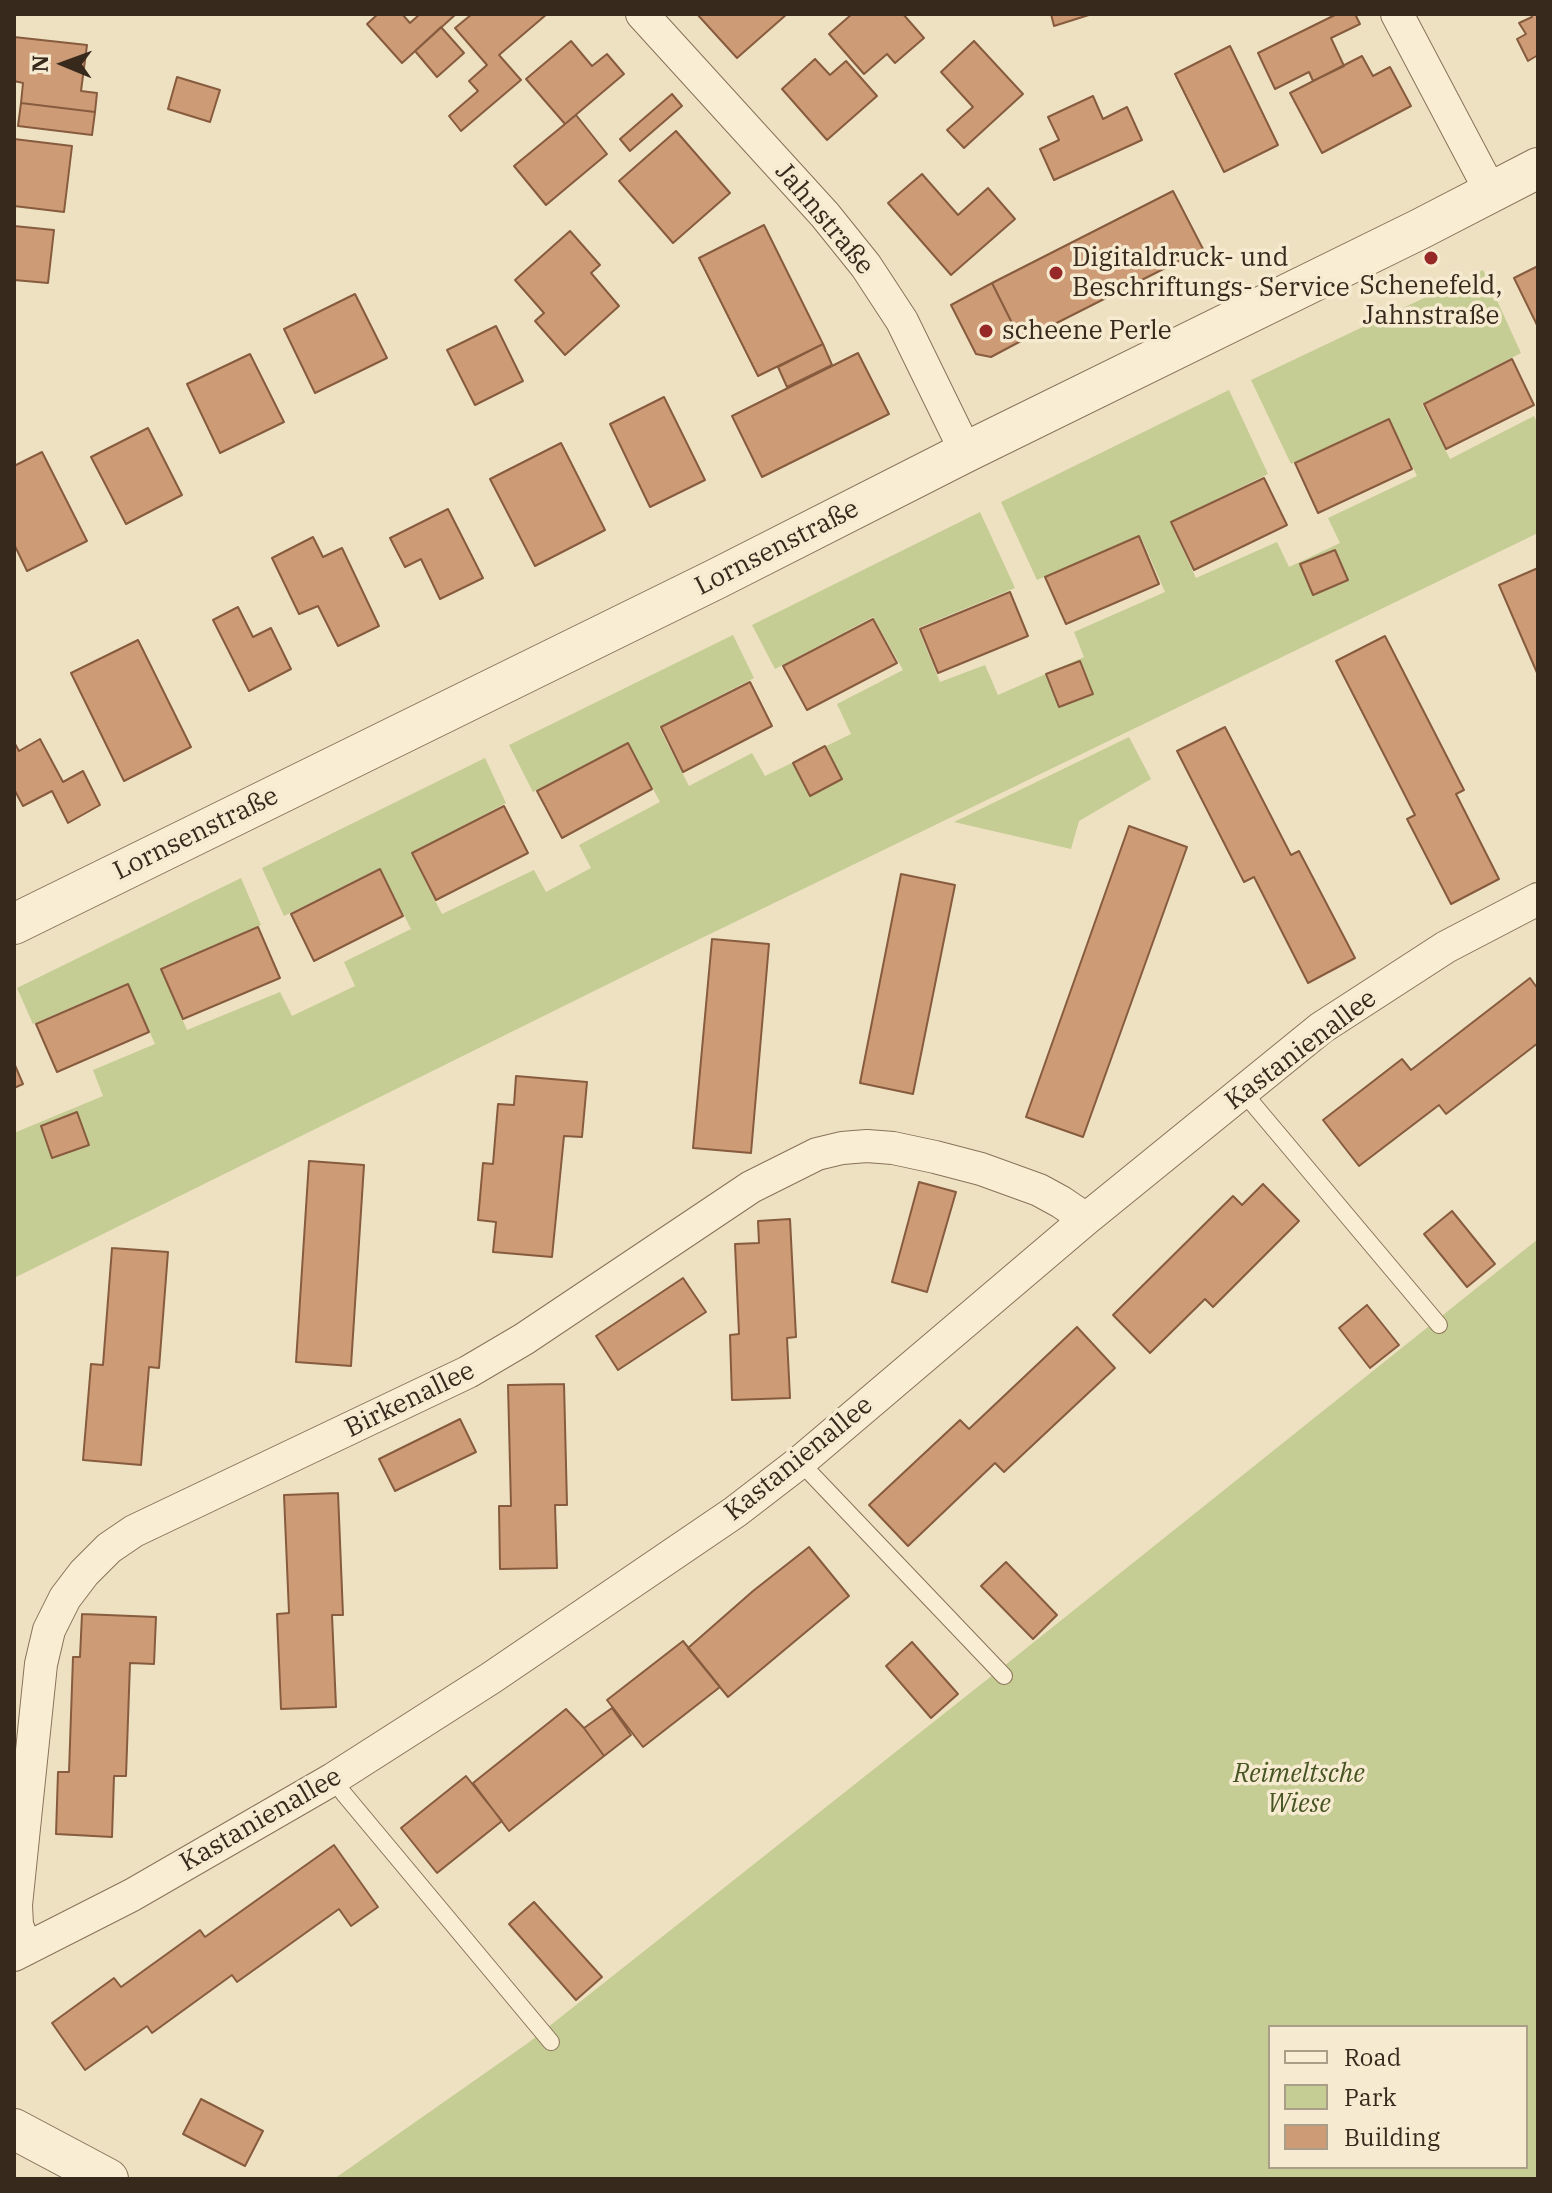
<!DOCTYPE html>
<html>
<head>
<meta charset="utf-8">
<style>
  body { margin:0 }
  #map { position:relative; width:1552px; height:2193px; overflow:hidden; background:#eee1c1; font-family:"IBM Plex Serif",serif }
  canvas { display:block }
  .frame { position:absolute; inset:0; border:16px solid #372a1d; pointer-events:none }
  .legend { position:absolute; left:1268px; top:2025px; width:260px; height:144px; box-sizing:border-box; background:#f6ebd0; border:2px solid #aa9e88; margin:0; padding:10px 14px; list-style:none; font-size:24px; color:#372a1d }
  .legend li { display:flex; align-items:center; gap:16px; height:40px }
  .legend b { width:40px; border:2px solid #aa9e88 }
  .north { position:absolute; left:24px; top:24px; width:80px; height:80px; -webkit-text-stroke:6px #f6ebd0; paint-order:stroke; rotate:271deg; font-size:22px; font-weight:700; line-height:32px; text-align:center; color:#372a1d }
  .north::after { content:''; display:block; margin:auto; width:28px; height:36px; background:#372a1d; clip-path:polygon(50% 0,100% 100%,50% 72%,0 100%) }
</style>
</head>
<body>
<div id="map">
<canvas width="1552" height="2193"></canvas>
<div class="frame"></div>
<ul class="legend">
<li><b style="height:10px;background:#f9eed4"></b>Road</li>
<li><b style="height:22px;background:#c5cc94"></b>Park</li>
<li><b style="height:22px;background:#cd9b76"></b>Building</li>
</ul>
<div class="north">N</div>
</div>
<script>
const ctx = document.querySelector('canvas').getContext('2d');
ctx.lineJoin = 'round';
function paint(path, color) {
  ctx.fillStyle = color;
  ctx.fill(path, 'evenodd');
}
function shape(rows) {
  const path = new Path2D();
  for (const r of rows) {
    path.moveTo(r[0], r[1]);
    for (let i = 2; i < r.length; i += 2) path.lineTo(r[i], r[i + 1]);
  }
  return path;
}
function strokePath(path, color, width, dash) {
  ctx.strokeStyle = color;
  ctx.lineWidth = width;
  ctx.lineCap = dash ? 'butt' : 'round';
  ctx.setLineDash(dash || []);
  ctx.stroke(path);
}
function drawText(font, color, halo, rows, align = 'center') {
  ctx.font = font + ' "IBM Plex Serif",serif';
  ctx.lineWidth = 7;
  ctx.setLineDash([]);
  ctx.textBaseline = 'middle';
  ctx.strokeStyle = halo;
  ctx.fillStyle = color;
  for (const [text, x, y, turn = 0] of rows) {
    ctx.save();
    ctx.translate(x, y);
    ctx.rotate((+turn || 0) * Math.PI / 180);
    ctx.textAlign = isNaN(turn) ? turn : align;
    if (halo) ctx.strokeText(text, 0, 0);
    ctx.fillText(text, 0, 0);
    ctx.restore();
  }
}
paint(shape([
  [1483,270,1521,353,1422,404,1450,459,1534,416,1538,424,1538,533,677,950,14,1278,14,1133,103,1096,93,1070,155,1044,128,983,33,1024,17,988,241,878,261,925,160,968,187,1030,280,992,292,1016,355,986,344,962,411,929,380,868,284,916,262,868,485,758,506,803,411,853,442,914,534,870,546,892,591,868,579,845,660,802,628,742,533,792,509,745,733,635,754,678,659,727,689,786,752,753,765,776,851,734,837,704,903,670,873,617,775,669,752,625,980,512,1015,588,918,628,940,682,985,665,998,695,1084,657,1074,632,1165,592,1140,535,1037,580,1001,502,1229,390,1268,474,1170,522,1196,578,1277,542,1289,567,1340,543,1328,518,1417,476,1389,418,1291,464,1251,380],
  [1129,737,1151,779,1079,821,1071,849,954,822],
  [1538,1239,1538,2179,334,2179,528,2043,989,1678],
  [1270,2027,1526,2027,1526,2167,1270,2167]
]), '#c5cc94');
const building = shape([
  [378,14,402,14,410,23,420,14,456,14,402,63,367,24,378,14],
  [472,14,547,14,499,55,521,80,461,131,449,116,478,91,469,81,487,65,455,28,472,14],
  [697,14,787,14,737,58,697,14],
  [852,14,903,14,924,38,895,63,887,54,864,74,829,34,852,14],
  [1051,14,1092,14,1054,26,1051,14],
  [1337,14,1355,14,1360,24,1331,38,1344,66,1313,81,1309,72,1275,89,1258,53,1337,14],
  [1531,14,1538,14,1538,55,1528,61,1517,39,1526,34,1519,23,1532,17,1531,14],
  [441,27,464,53,437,77,415,51,441,27],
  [14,37,87,45,81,91,97,93,95,112,21,103,23,83,14,81,14,37],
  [571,41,592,66,607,54,624,74,565,124,526,79,571,41],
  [974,41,1023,94,964,148,947,130,973,107,941,72,974,41],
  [1230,46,1278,145,1224,172,1175,74,1230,46],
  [1362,56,1373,76,1390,67,1411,106,1322,153,1290,93,1362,56],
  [815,59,830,75,846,61,877,96,827,140,782,89,815,59],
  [177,77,220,90,210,122,168,109,177,77],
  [672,94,682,106,630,151,620,139,672,94],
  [1093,96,1103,119,1127,107,1142,140,1054,180,1040,149,1059,140,1048,117,1093,96],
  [21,103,95,112,92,135,18,126,21,103],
  [576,115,607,154,546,205,514,166,576,115],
  [676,131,730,193,673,243,619,181,676,131],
  [14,139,72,146,64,212,14,206,14,139],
  [922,174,958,215,988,188,1015,219,951,275,888,203,922,174],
  [1173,191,1203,249,1021,341,992,283,1173,191],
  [764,225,823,344,758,376,699,258,764,225],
  [14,226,54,230,48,283,14,280,14,226],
  [570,231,600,265,591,273,619,306,565,355,535,321,544,313,515,280,570,231],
  [1538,266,1538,327,1514,278,1538,266],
  [992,283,1021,341,991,357,976,354,951,305,992,283],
  [355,294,387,358,315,393,284,329,355,294],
  [496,326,523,381,475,405,447,350,496,326],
  [823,344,832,365,787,387,778,367,823,344],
  [858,353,889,414,762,477,732,416,858,353],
  [250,354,284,422,220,453,187,384,250,354],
  [1512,359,1534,405,1446,449,1424,404,1512,359],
  [664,397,705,480,650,507,610,424,664,397],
  [1389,419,1412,469,1318,513,1295,463,1389,419],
  [148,428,182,495,126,524,91,457,148,428],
  [561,443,605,530,535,566,490,479,561,443],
  [42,452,87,541,27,571,14,544,14,466,42,452],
  [1264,478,1287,525,1194,570,1171,522,1264,478],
  [448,509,483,578,440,599,421,559,405,567,390,538,448,509],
  [1139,536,1159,584,1066,624,1045,577,1139,536],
  [313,537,323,557,342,548,379,626,338,646,318,606,299,614,272,558,313,537],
  [1335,550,1348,580,1313,595,1300,564,1335,550],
  [1538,568,1538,675,1499,585,1538,568],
  [1010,592,1028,636,938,673,920,629,1010,592],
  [238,607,253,637,271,628,291,669,249,691,213,620,238,607],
  [873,619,897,663,807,710,783,666,873,619],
  [1385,636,1464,790,1456,794,1499,879,1451,904,1407,819,1415,815,1336,661,1385,636],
  [138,640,191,747,124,781,71,673,138,640],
  [1080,661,1093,694,1059,707,1046,674,1080,661],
  [750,682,772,726,683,772,661,727,750,682],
  [1225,727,1291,855,1299,851,1355,958,1308,983,1254,877,1244,882,1177,751,1225,727],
  [40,739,63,782,83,771,100,805,68,823,52,791,23,806,14,789,14,742,19,751,40,739],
  [628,743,652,789,562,838,537,791,628,743],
  [825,746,842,779,810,796,793,763,825,746],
  [504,806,528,853,436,900,412,853,504,806],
  [1129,826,1187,847,1083,1137,1026,1117,1129,826],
  [380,869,403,916,314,961,291,914,380,869],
  [901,874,955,885,913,1094,860,1083,901,874],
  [258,927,280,978,183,1019,161,969,258,927],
  [712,939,769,944,751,1153,693,1148,712,939],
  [1530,978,1538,989,1538,1043,1446,1114,1439,1105,1359,1166,1323,1120,1402,1059,1411,1070,1530,978],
  [128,984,149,1032,57,1072,36,1024,128,984],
  [14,1063,23,1084,14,1088,14,1063],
  [516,1076,587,1082,582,1137,564,1136,552,1257,493,1252,496,1222,478,1220,483,1163,493,1164,498,1104,514,1105,516,1076],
  [77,1112,89,1145,52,1158,41,1126,77,1112],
  [309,1161,364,1165,351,1366,296,1362,309,1161],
  [919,1182,956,1192,927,1292,892,1282,919,1182],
  [1263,1184,1299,1221,1213,1307,1205,1299,1150,1353,1113,1315,1233,1196,1242,1205,1263,1184],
  [1452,1211,1495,1264,1467,1287,1424,1234,1452,1211],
  [790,1219,796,1337,787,1338,790,1398,732,1400,730,1335,739,1334,735,1244,759,1243,758,1221,790,1219],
  [112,1248,168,1252,159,1368,149,1367,141,1465,83,1460,91,1364,103,1365,112,1248],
  [683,1278,706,1312,618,1370,596,1336,683,1278],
  [1367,1305,1399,1345,1370,1368,1339,1328,1367,1305],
  [1077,1327,1115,1368,1004,1472,995,1463,908,1546,869,1505,960,1420,969,1429,1077,1327],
  [564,1384,567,1505,555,1505,557,1568,500,1569,499,1506,511,1506,508,1385,564,1384],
  [460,1419,476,1452,395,1491,379,1459,460,1419],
  [338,1493,343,1615,332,1615,336,1707,281,1709,277,1614,289,1613,284,1495,338,1493],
  [809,1547,849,1596,728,1697,688,1648,753,1591,809,1547],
  [1006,1562,1057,1615,1033,1639,981,1586,1006,1562],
  [82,1614,156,1617,154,1664,130,1663,126,1776,114,1776,112,1837,56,1834,58,1772,69,1772,73,1657,80,1657,82,1614],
  [683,1641,720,1687,643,1747,607,1700,683,1641],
  [912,1642,958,1694,931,1718,886,1666,912,1642],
  [612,1708,631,1735,604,1756,584,1728,612,1708],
  [566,1709,584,1728,604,1756,509,1831,473,1783,566,1709],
  [466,1776,502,1821,437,1873,401,1828,466,1776],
  [334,1845,378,1907,351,1926,339,1909,237,1982,232,1975,152,2033,147,2026,85,2070,52,2023,114,1978,121,1987,200,1930,205,1937,334,1845],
  [534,1902,602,1977,576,2000,509,1924,534,1902],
  [201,2099,263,2131,245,2166,183,2134,201,2099]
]);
paint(building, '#cd9b76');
strokePath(building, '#875b3e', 2);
const service = shape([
  [1243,1092,1439,1325],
  [800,1462,1004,1676],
  [333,1779,344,1794,551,2042]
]);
const minor = shape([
  [642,14,825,215,866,266,902,321,966,452],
  [1397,14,1491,192],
  [26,1949,17,1925,16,1905,41,1664,49,1630,65,1598,84,1573,109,1548,134,1531,468,1372,524,1339,751,1187,817,1154,842,1148,867,1146,893,1148,935,1157,981,1169,1039,1190,1061,1202,1086,1219],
  [14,1955,132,1895,333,1779,491,1678,735,1512,800,1462,1086,1219,1321,1028,1446,947,1538,899]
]);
const tertiary = shape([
  [14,924,716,579,966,452,1420,229,1538,168],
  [14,2129,108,2179]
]);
strokePath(service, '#887258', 18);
strokePath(minor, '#887258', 34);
strokePath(tertiary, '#887258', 42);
strokePath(service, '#f9eed4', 16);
strokePath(minor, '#f9eed4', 32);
strokePath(tertiary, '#f9eed4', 40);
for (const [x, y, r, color] of [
  [1431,258,8,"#972828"],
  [1056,273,8,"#972828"],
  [986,331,8,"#972828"]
]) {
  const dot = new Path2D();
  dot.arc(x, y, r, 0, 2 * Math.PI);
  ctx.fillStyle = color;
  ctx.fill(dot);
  strokePath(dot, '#f6ebd0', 3);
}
drawText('26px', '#372a1d', '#f6ebd0', [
  ["Jahnstraße",824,219,50],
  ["Lornsenstraße",777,548,-27],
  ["Lornsenstraße",196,834,-26],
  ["Kastanienallee",1301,1050,-37],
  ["Birkenallee",410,1400,-26],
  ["Kastanienallee",799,1459,-39],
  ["Kastanienallee",261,1820,-30]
]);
drawText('26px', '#372a1d', '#f6ebd0', [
  ["Digitaldruck- und",1072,258],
  ["Beschriftungs- Service",1072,288],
  ["Schenefeld,",1431,286,"center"],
  ["Jahnstraße",1431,316,"center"],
  ["scheene Perle",1002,331]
], 'left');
drawText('italic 26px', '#475423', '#f6ebd0', [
  ["Reimeltsche",1299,1774],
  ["Wiese",1299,1804]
]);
</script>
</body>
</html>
